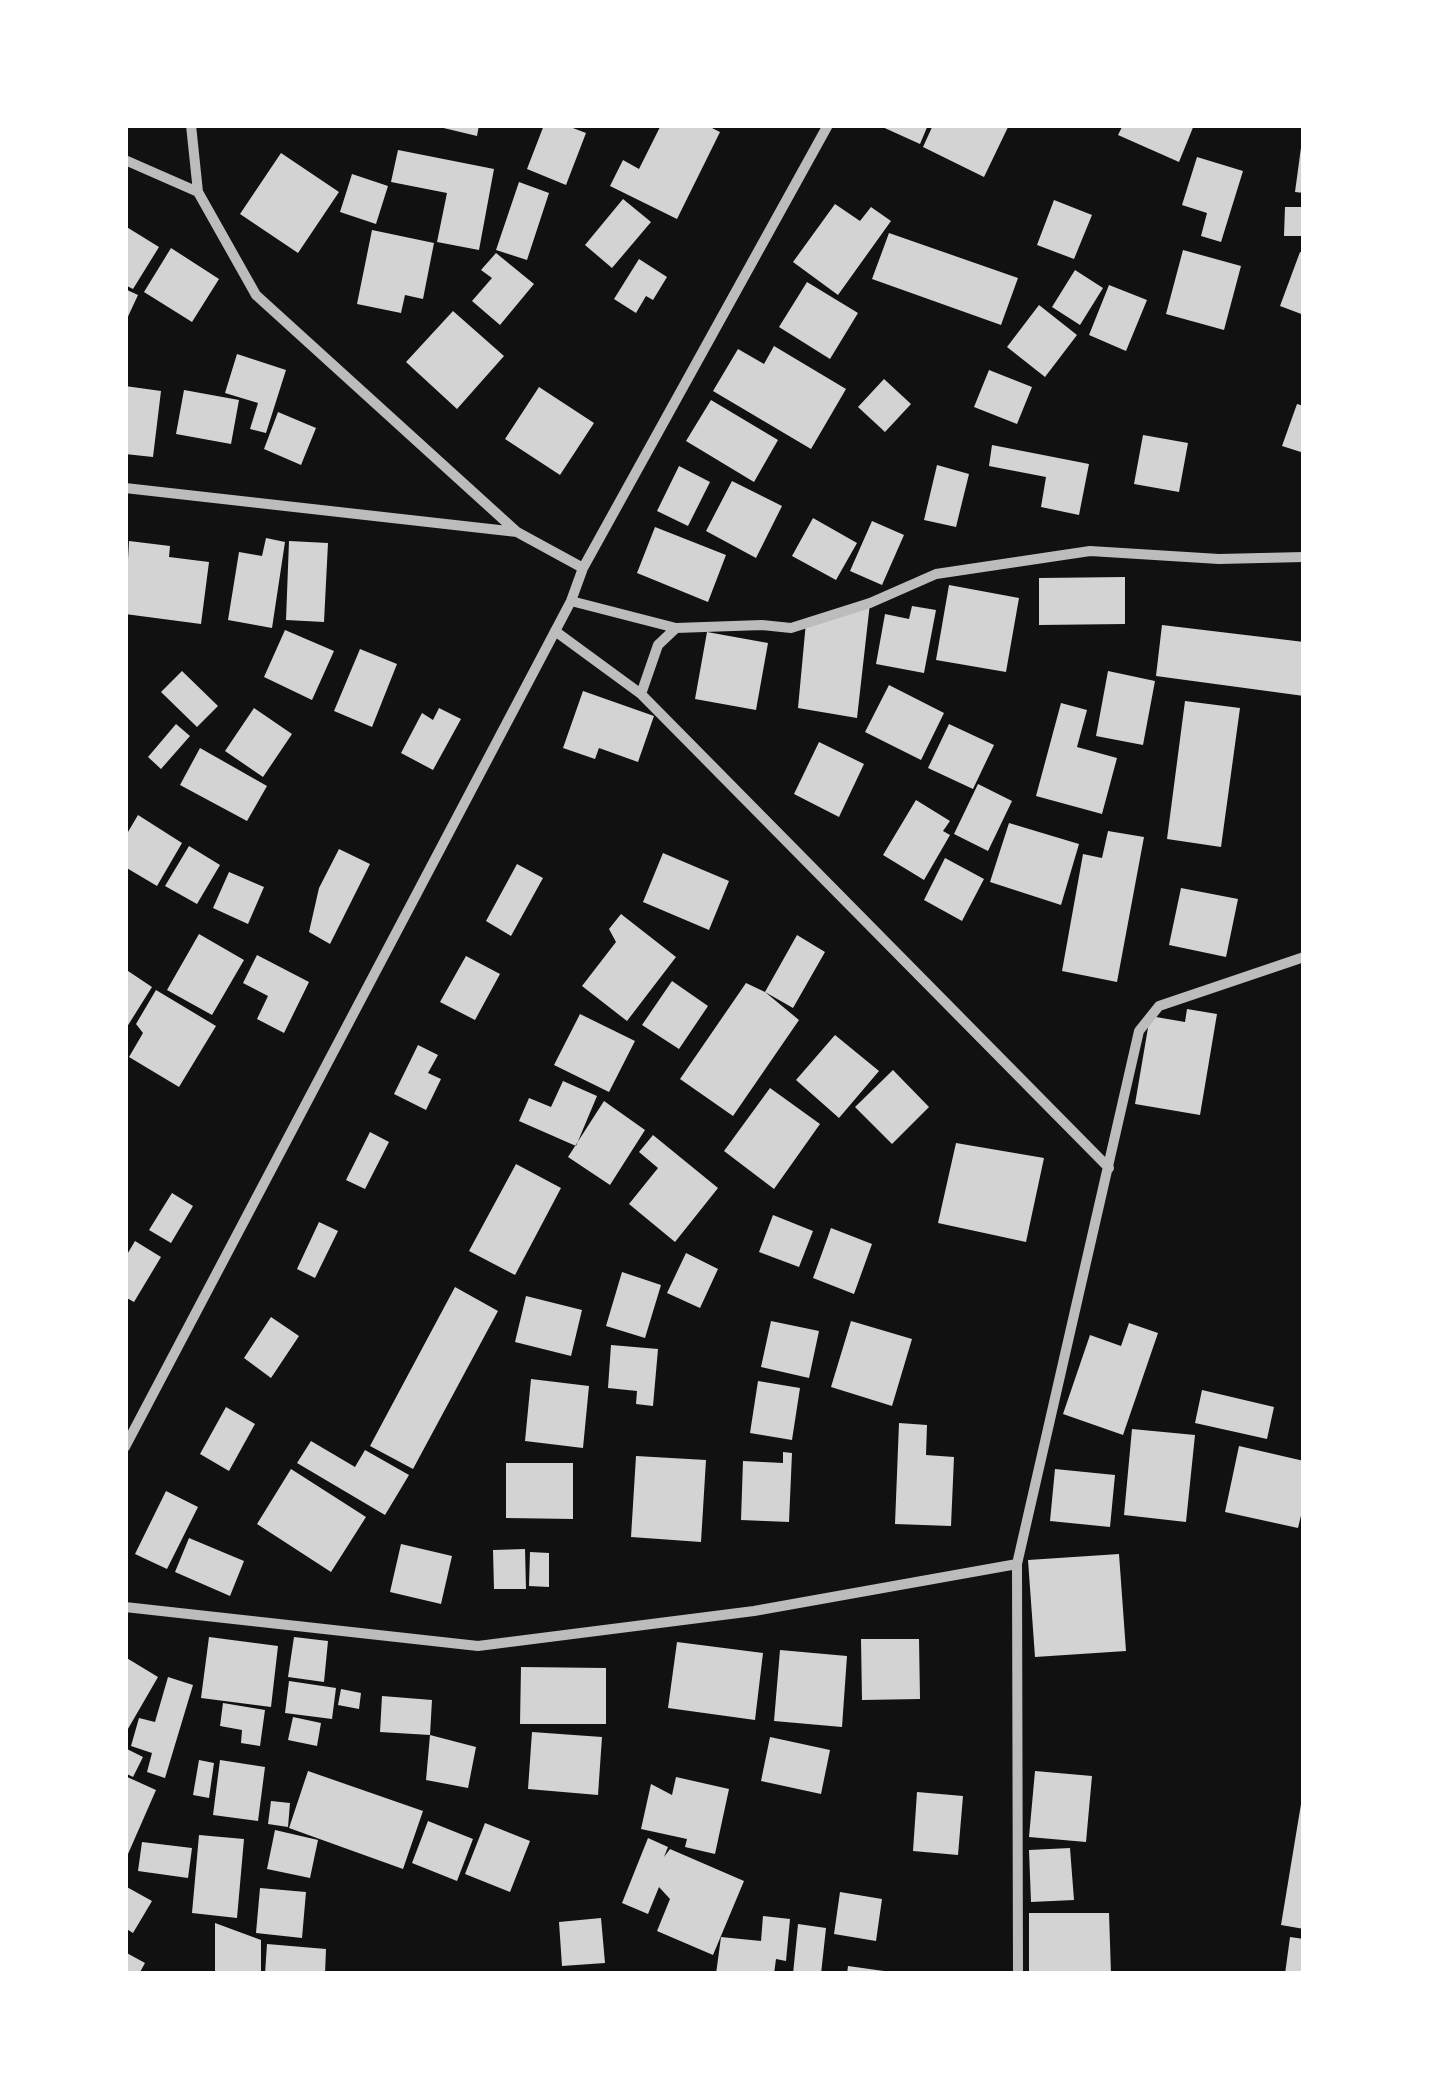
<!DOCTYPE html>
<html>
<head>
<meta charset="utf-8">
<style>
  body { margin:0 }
  #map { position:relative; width:1429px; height:2099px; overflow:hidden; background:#111; font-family:Barlow,sans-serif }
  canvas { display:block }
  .frame { position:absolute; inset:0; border:128px solid #fff; pointer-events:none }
</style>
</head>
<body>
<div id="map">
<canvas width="1429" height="2099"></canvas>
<div class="frame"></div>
</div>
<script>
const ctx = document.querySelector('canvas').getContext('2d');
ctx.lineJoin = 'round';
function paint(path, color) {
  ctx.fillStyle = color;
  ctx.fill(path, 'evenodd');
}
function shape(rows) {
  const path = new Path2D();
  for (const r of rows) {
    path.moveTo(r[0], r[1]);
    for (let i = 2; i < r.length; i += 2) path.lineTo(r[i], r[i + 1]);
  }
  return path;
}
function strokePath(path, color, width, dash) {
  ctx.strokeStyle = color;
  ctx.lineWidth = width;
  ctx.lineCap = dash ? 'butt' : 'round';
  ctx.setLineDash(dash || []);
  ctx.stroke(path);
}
paint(shape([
  [431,125,479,125,477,136],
  [544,125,565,125,586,133,566,185,527,169],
  [661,125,706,125,720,132,677,219,610,186,623,160,639,169],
  [878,125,928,125,920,144],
  [933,125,1009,125,984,177,923,147],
  [1123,125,1194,125,1179,162,1118,135],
  [1302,140,1304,140,1304,193,1295,192],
  [398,150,494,169,479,250,437,242,447,193,391,182],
  [281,153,339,192,298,253,240,214],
  [1197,157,1243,171,1221,242,1201,236,1207,213,1182,205],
  [352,174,388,186,376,224,340,212],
  [519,182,549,193,527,260,496,250],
  [623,199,651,222,612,268,585,245],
  [1054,200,1092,215,1074,259,1037,245],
  [835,204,860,221,871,207,891,221,838,295,793,262],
  [1285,207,1304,207,1304,236,1284,236],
  [125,226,159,247,133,289,125,285],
  [372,230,434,243,423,299,405,295,401,313,357,304],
  [889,233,1018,278,1001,325,872,279],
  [171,248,219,279,192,322,144,292],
  [1183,250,1241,266,1224,330,1166,314],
  [1300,252,1304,253,1304,315,1280,306],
  [496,253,534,284,500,325,472,301,492,278,481,270],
  [639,259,667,277,653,300,646,296,636,313,614,299],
  [1075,270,1103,288,1080,325,1052,307],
  [807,282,858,313,830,359,779,327],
  [1109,285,1147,300,1126,351,1089,335],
  [125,289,138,295,125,323],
  [1039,305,1077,335,1045,377,1007,347],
  [453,311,504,356,457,409,406,362],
  [774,346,846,389,811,449,713,391,738,349,764,364],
  [237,354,286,370,266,433,250,429,258,403,225,393],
  [989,370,1032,387,1017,424,974,407],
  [884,379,911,404,885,432,858,407],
  [125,386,161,391,153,457,125,454],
  [539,387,594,423,560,475,505,439],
  [184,390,239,400,231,444,176,434],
  [711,400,778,440,754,482,686,441],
  [1297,404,1304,406,1304,453,1282,446],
  [278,412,316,428,301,465,264,449],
  [1143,435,1188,443,1179,492,1134,484],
  [992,445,1089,464,1079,515,1041,507,1046,477,989,466],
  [937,465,969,474,956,527,924,520],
  [679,466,710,482,688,526,657,511],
  [732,481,782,506,756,558,706,531],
  [813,518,857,543,836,580,792,556],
  [872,521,904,535,882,585,850,571],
  [655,527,726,555,708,602,637,573],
  [266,538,285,542,272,628,228,620,239,552,262,556],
  [129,541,170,546,169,557,209,562,201,624,125,614],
  [289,541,328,543,324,622,286,620],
  [1125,577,1125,624,1039,625,1039,578],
  [949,585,1019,598,1006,672,936,660],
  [870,603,857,718,798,708,806,622],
  [912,606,936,610,924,673,876,664,885,614,909,619],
  [1162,625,1304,642,1304,696,1156,676],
  [285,630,334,651,312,700,264,677],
  [707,632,768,643,756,710,695,699],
  [360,649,397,664,372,727,334,711],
  [182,671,218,706,197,727,161,692],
  [1108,671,1155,681,1143,745,1096,736],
  [889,685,944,713,921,760,865,732],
  [583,691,654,716,638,762,599,748,595,759,563,748],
  [1185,701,1240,708,1221,847,1167,839],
  [1061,703,1087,710,1077,747,1117,758,1102,814,1036,796],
  [254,708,292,734,263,777,225,751],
  [439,708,461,719,433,770,401,753,422,713,433,720],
  [176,724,190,736,161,769,148,757],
  [949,724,994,745,973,789,928,768],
  [819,742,864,764,839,817,794,794],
  [200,748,267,786,247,821,180,785],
  [978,784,1012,801,988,851,954,834],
  [916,800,950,821,943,831,950,835,924,880,883,855],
  [138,815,182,843,157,886,125,867,125,837],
  [1009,823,1079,844,1061,905,990,882],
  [1108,831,1144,837,1117,982,1062,971,1083,854,1102,858],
  [189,846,220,865,197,904,165,886],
  [339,849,370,864,330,944,309,932,319,888],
  [663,853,729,881,709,930,643,902],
  [945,858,984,879,962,921,924,900],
  [517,864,543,878,511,936,486,921],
  [229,872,264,887,248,924,213,908],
  [1181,888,1238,899,1226,957,1169,945],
  [621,914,676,957,627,1021,582,986,616,942,609,929],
  [199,934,244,960,212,1015,167,990],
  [797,935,825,952,793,1008,765,992,799,1020,733,1116,680,1079,746,983,765,992],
  [257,955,309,982,284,1033,257,1019,268,996,243,983],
  [466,956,500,974,475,1020,440,1002],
  [125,969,152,987,125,1030],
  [672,981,708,1006,679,1049,642,1025],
  [156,990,216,1026,179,1087,129,1057,143,1033,136,1024],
  [1187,1009,1217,1014,1200,1115,1135,1104,1150,1016,1185,1022],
  [580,1014,635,1041,609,1092,554,1065],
  [835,1035,879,1071,839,1118,796,1080],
  [418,1045,438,1055,428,1073,441,1079,426,1110,394,1094],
  [893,1070,929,1107,892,1144,855,1107],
  [563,1081,597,1096,576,1146,519,1121,529,1098,551,1107],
  [770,1088,820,1124,774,1189,724,1151],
  [604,1101,645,1130,610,1185,568,1157],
  [370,1132,389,1142,365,1189,346,1180],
  [653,1135,718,1188,675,1242,629,1204,658,1168,639,1152],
  [956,1143,1044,1158,1026,1242,938,1223],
  [516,1164,561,1188,515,1275,469,1251],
  [172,1193,193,1206,171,1243,149,1230],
  [773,1215,813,1231,799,1267,759,1252],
  [319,1222,338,1231,315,1278,297,1269],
  [831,1228,872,1244,854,1294,813,1278],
  [135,1241,161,1257,134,1302,125,1297,125,1258],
  [686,1253,718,1269,700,1308,667,1293],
  [622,1272,661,1285,645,1338,606,1326],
  [455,1287,498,1311,413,1469,370,1446],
  [526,1296,582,1310,571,1356,515,1342],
  [271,1317,299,1336,271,1378,244,1358],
  [771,1321,819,1331,809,1378,761,1367],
  [851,1321,912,1339,892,1406,831,1387],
  [1129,1323,1158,1333,1123,1435,1063,1414,1090,1335,1121,1346],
  [611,1345,658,1349,653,1406,636,1404,637,1391,608,1388],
  [531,1379,589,1386,583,1448,525,1441],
  [758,1381,800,1388,792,1440,750,1433],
  [1202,1390,1274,1407,1267,1439,1195,1423],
  [226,1407,255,1424,229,1471,200,1454],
  [899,1423,927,1425,926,1455,954,1457,951,1526,895,1524],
  [1132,1429,1195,1435,1186,1522,1124,1515],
  [311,1441,355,1467,365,1450,409,1475,385,1515,297,1463],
  [1239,1446,1304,1461,1304,1503,1298,1528,1225,1512],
  [783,1452,792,1453,789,1522,741,1520,743,1461,783,1463],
  [636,1456,706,1460,701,1542,631,1537],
  [506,1463,573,1463,573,1519,506,1518],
  [291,1469,366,1517,331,1572,257,1524],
  [1055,1469,1115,1475,1110,1527,1050,1521],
  [166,1491,198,1507,167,1569,135,1554],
  [189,1538,244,1561,230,1596,175,1572],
  [401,1544,452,1556,441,1604,390,1592],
  [525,1549,526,1589,494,1589,493,1550],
  [530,1552,549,1553,549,1587,529,1586],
  [1119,1554,1126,1651,1035,1657,1028,1560],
  [209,1637,278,1646,271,1707,201,1698],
  [294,1637,328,1641,324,1682,288,1677],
  [861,1639,919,1639,920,1699,862,1700],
  [677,1642,763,1653,755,1720,668,1708],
  [780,1650,847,1656,842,1727,774,1721],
  [125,1657,158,1677,125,1734],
  [521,1667,606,1668,606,1724,520,1724],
  [168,1677,193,1685,165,1778,147,1772,152,1753,131,1746,139,1718,155,1722],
  [289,1681,336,1688,332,1719,285,1713],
  [341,1689,361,1693,359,1709,338,1705],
  [382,1696,432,1700,430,1735,476,1747,468,1788,426,1780,430,1735,380,1732],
  [223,1703,265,1710,260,1746,241,1743,242,1730,220,1726],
  [293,1717,321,1723,317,1746,288,1740],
  [532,1732,602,1737,598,1795,528,1789],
  [770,1737,830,1750,821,1794,761,1781],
  [125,1748,143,1757,133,1777,125,1773],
  [199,1760,214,1763,209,1798,193,1795],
  [220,1760,265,1767,258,1821,213,1815],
  [308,1771,423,1811,403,1869,289,1828],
  [1035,1771,1092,1776,1086,1842,1029,1837],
  [125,1776,156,1790,128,1854,125,1853],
  [676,1777,729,1789,715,1854,685,1847,687,1839,641,1829,651,1784,672,1795],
  [917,1792,963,1796,958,1855,913,1851],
  [1302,1798,1304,1798,1304,1929,1281,1925],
  [271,1801,290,1803,288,1827,268,1824],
  [428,1821,473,1839,457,1881,412,1863],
  [485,1823,530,1841,510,1892,465,1874],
  [275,1830,318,1840,310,1878,267,1869],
  [199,1835,244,1839,237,1918,192,1913],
  [648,1838,668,1847,664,1857,670,1849,744,1881,713,1955,657,1931,670,1899,659,1887,648,1914,622,1903],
  [142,1842,192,1848,188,1878,138,1871],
  [1070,1848,1074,1900,1031,1902,1029,1850],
  [125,1886,152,1901,133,1933,125,1928],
  [260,1888,306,1892,302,1938,256,1933],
  [840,1892,882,1899,876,1941,834,1934],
  [1029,1913,1109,1913,1111,1974,1029,1974],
  [763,1916,790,1919,786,1961,776,1959,774,1974,716,1974,721,1937,761,1941],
  [601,1918,605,1963,562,1966,559,1922],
  [215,1923,261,1940,261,1974,215,1974],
  [798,1924,826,1928,821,1974,793,1974],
  [1290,1937,1304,1939,1304,1974,1285,1974],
  [267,1944,326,1949,325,1974,265,1974],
  [125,1952,145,1963,139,1974,125,1974],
  [848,1966,891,1972,891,1974,847,1974]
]), '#d3d3d3');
strokePath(shape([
  [191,125,198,192],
  [125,160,198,192,256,295,517,532],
  [125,488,517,532,583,568],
  [571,601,676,628,762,625,791,628,870,603,936,574,1090,551,1219,559,1304,557],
  [555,631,641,694,1109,1168],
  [641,694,658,645,676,628],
  [125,1447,571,601,583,568,828,125],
  [125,1607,478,1646,754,1611,1017,1564],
  [1018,1974,1017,1564,1139,1031,1159,1006,1304,957]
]), '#bcbcbc', 10);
</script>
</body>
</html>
